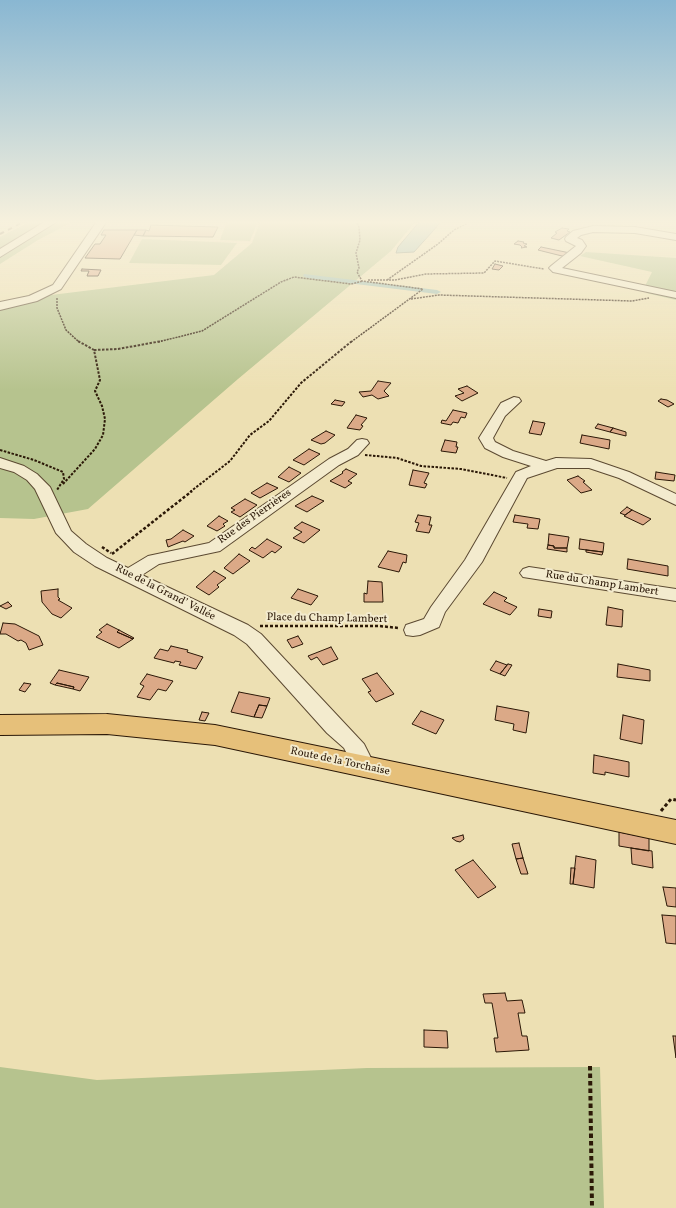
<!DOCTYPE html>
<html>
<head>
<meta charset="utf-8">
<style>
  body { margin:0 }
  canvas { display:block; background:#ede0b3 }
</style>
</head>
<body>
<canvas width="676" height="1208"></canvas>
<script>
const ctx = document.querySelector('canvas').getContext('2d');
ctx.lineJoin = 'round';
function paint(path, color) {
  ctx.fillStyle = color;
  ctx.fill(path, 'evenodd');
}
function shape(rows) {
  const path = new Path2D();
  for (const r of rows) {
    path.moveTo(r[0], r[1]);
    for (let i = 2; i < r.length; i += 2) path.lineTo(r[i], r[i + 1]);
  }
  return path;
}
function strokePath(path, color, width, dash) {
  ctx.strokeStyle = color;
  ctx.lineWidth = width;
  ctx.lineCap = dash ? 'butt' : 'round';
  ctx.setLineDash(dash || []);
  ctx.stroke(path);
}
function drawText(font, color, halo, rows, align = 'center') {
  ctx.font = font + ' Vollkorn,serif';
  ctx.lineWidth = 4;
  ctx.setLineDash([]);
  ctx.textBaseline = 'middle';
  ctx.strokeStyle = halo;
  ctx.fillStyle = color;
  for (const [text, x, y, turn = 0] of rows) {
    ctx.save();
    ctx.translate(x, y);
    ctx.rotate((+turn || 0) * Math.PI / 180);
    ctx.textAlign = isNaN(turn) ? turn : align;
    if (halo) ctx.strokeText(text, 0, 0);
    ctx.fillText(text, 0, 0);
    ctx.restore();
  }
}
paint(shape([
  [31,221,74,221,38,240,0,264,0,237],
  [227,221,258,221,250,241,220,240],
  [260,221,416,221,391,251,238,379,88,509,34,519,0,518,0,310,51,295,214,275,252,243],
  [142,239,237,243,221,265,129,263],
  [586,252,676,258,676,300,646,293,645,286,652,272,580,256],
  [0,1067,97,1080,367,1068,600,1067,604,1208,0,1208]
]), '#b6c38e');
const water = shape([
  [420,221,442,221,414,252,396,253,398,247,420,221]
]);
paint(water, '#9abcb1');
strokePath(water, '#6e7a6d', 1);
paint(shape([
  [304,274,437,290,441,292,437,294,307,278,303,276,304,274]
]), '#9abcb1');
const building = shape([
  [151,225,218,227,213,237,143,236,146,230,149,231,151,225],
  [562,228,569,229,567,231,570,232,559,240,551,238,557,233,555,232,562,228],
  [104,230,137,230,120,259,85,258,95,244,100,244,106,235,101,235,104,230],
  [137,230,146,230,143,236,134,235,137,230],
  [518,241,524,242,523,243,527,244,524,246,527,247,521,248,522,247,520,245,514,244,518,241],
  [541,247,570,253,566,257,538,250,541,247],
  [495,264,503,266,499,270,492,269,495,264],
  [82,269,101,270,98,276,87,276,89,271,81,271,82,269],
  [378,381,391,383,384,391,389,396,378,399,372,395,363,397,359,392,371,391,378,381],
  [467,386,478,393,462,401,455,396,464,393,458,389,467,386],
  [661,399,667,400,674,404,668,407,658,401,661,399],
  [335,400,345,402,342,406,331,404,335,400],
  [453,410,467,413,465,418,461,417,458,423,453,422,451,425,441,423,442,420,446,421,453,410],
  [356,415,367,418,361,425,363,426,360,430,347,428,356,415],
  [533,421,545,423,541,435,529,433,533,421],
  [598,424,613,428,610,432,595,428,598,424],
  [613,428,626,432,626,436,610,432,613,428],
  [326,431,335,435,325,443,321,444,311,440,326,431],
  [582,435,610,440,609,449,580,443,582,435],
  [445,440,457,442,456,447,458,447,456,453,441,451,445,440],
  [309,449,320,454,304,465,293,460,309,449],
  [289,467,301,473,289,482,278,477,289,467],
  [346,469,357,474,348,481,352,483,345,488,330,481,343,473,342,472,346,469],
  [413,470,429,473,424,483,427,484,425,488,409,485,413,470],
  [656,472,675,475,674,481,655,479,656,472],
  [578,476,585,481,583,482,592,490,581,493,567,480,578,476],
  [267,483,278,488,260,498,251,493,267,483],
  [312,496,324,501,307,512,295,506,312,496],
  [245,499,257,505,240,517,231,512,235,510,231,508,245,499],
  [627,507,632,510,625,515,620,513,627,507],
  [632,510,651,519,643,525,624,516,632,510],
  [418,515,431,517,429,525,432,525,429,533,416,531,419,523,415,522,418,515],
  [515,515,540,519,538,529,527,528,528,524,513,522,515,515],
  [219,516,228,521,223,524,225,526,217,531,207,526,219,516],
  [302,522,320,530,304,543,293,538,302,532,294,528,302,522],
  [183,530,194,536,185,542,183,541,168,547,166,540,171,539,183,530],
  [549,534,569,537,567,548,554,548,554,546,548,545,549,534],
  [267,539,282,547,275,553,272,551,263,558,249,550,252,547,255,549,267,539],
  [580,539,604,543,603,552,579,549,580,539],
  [548,545,554,546,554,548,567,548,567,552,547,549,548,545],
  [586,550,603,552,602,555,586,552,586,550],
  [388,551,407,555,406,563,403,562,399,572,378,567,388,551],
  [239,554,250,561,233,574,224,568,239,554],
  [628,559,668,566,668,576,627,569,628,559],
  [214,571,226,578,217,585,219,587,209,595,196,587,214,571],
  [368,581,382,582,383,602,364,602,364,593,367,594,368,581],
  [58,589,58,597,60,599,58,600,72,608,61,618,52,614,42,602,41,591,58,589],
  [298,589,318,596,311,605,291,598,298,589],
  [494,592,507,598,504,601,517,607,510,615,483,604,494,592],
  [8,602,12,606,6,609,0,606,8,602],
  [608,607,623,610,622,627,606,625,608,607],
  [539,609,552,611,551,618,538,616,539,609],
  [3,623,15,624,39,636,43,645,29,650,26,643,21,640,18,641,6,634,0,634,3,623],
  [107,624,119,630,117,632,133,639,119,648,96,637,102,632,99,630,107,624],
  [119,630,134,638,133,639,117,632,119,630],
  [298,636,303,644,292,648,287,640,298,636],
  [171,646,188,650,187,652,203,657,196,669,179,665,181,662,175,661,174,663,154,658,160,649,168,651,171,646],
  [331,647,338,659,323,665,317,657,311,660,308,656,331,647],
  [496,661,507,665,500,674,490,670,496,661],
  [508,664,512,665,505,676,500,674,508,664],
  [618,664,650,670,650,681,617,677,618,664],
  [59,670,89,677,80,691,73,689,74,687,57,683,55,685,50,683,59,670],
  [377,673,394,694,376,702,368,692,371,691,362,679,377,673],
  [147,674,173,681,166,691,158,689,150,700,137,697,144,686,140,684,147,674],
  [24,683,31,684,25,692,19,690,24,683],
  [57,683,74,687,73,689,55,685,57,683],
  [239,692,270,698,267,706,259,705,254,717,231,712,239,692],
  [259,705,267,706,262,718,254,717,259,705],
  [497,706,529,712,526,733,513,730,514,724,495,720,497,706],
  [421,711,444,720,436,734,412,724,421,711],
  [202,712,209,713,205,721,199,720,202,712],
  [623,715,644,720,642,744,620,739,623,715],
  [594,755,629,762,629,777,605,772,605,775,593,773,594,755],
  [619,832,649,838,649,851,619,846,619,832],
  [463,835,464,839,460,842,456,841,452,838,463,835],
  [519,843,523,858,516,859,512,844,519,843],
  [631,848,652,851,653,868,632,864,631,848],
  [576,856,596,860,594,888,573,884,576,856],
  [523,858,528,874,521,874,516,859,523,858],
  [473,860,496,887,478,898,455,870,473,860],
  [571,868,575,868,573,884,570,884,571,868],
  [663,887,676,888,676,907,667,906,663,887],
  [662,915,676,916,676,944,666,943,662,915],
  [505,993,507,1001,522,1000,525,1013,518,1013,522,1036,527,1036,529,1050,496,1052,494,1038,498,1038,492,1003,485,1003,483,994,505,993],
  [424,1030,447,1031,448,1048,424,1047,424,1030],
  [673,1036,676,1036,676,1058,673,1036]
]);
paint(building, '#dba987');
strokePath(building, '#2b1807', 1);
const minor = shape([
  [46,221,58,221,0,257,0,249,46,221],
  [97,221,107,221,61,289,37,301,0,310,0,302,29,296,53,285,97,221],
  [593,226,635,227,676,234,676,240,635,233,593,232,581,235,577,238,582,240,586,246,581,253,562,268,676,292,676,298,553,272,549,268,551,266,576,246,566,241,565,239,566,237,573,231,593,226],
  [514,397,519,398,521,401,505,416,493,438,495,442,513,451,546,461,556,458,591,459,629,472,676,494,676,505,619,478,589,468,557,468,527,478,482,562,445,612,439,627,420,635,413,636,406,635,404,630,406,625,424,619,431,607,465,560,516,472,531,466,503,457,485,448,479,438,501,403,514,397],
  [362,439,367,440,369,443,358,455,339,465,220,551,159,564,142,575,248,625,261,634,364,744,376,768,373,774,365,777,357,774,344,748,327,733,247,644,234,635,95,566,74,552,56,533,35,489,27,480,14,472,0,468,0,458,24,466,37,474,50,487,71,531,86,544,107,558,128,568,148,556,209,543,329,459,348,449,357,440,362,439],
  [529,567,676,589,676,601,523,577,520,573,523,569,529,567]
]);
const major = shape([
  [107,714,215,725,676,820,676,844,215,745,107,734,0,735,0,715,107,714]
]);
strokePath(minor, '#5c4a32', 2);
strokePath(major, '#2b1807', 2);
strokePath(shape([
  [368,280,395,280,426,274,484,273,495,261,544,269],
  [387,280,438,244,454,230,472,221],
  [57,298,57,308,66,330,79,342],
  [411,299,439,295,632,301,649,298],
  [158,342,202,331,281,282,294,277,351,284,363,281],
  [351,342,423,289,362,281,357,272,359,268,356,253,360,240,359,227,356,221]
]), '#2b1807', 1.5, [2, 1]);
strokePath(shape([
  [94,350,118,349,162,341],
  [0,450,34,460,63,472,64,479,57,490],
  [365,455,397,458,421,466,461,469,507,478],
  [63,484,95,449,103,435,105,419,102,406,95,391,100,380,94,350,78,341],
  [190,492,230,461,250,435,269,421,301,383,352,341]
]), '#2b1807', 2, [2.5, 1.5]);
strokePath(shape([
  [102,547,111,553],
  [112,554,192,491],
  [260,626,379,626,399,628]
]), '#2b1807', 2.5, [3, 2]);
strokePath(shape([
  [661,811,671,799,676,800]
]), '#2b1807', 3, [3.5, 2.5]);
strokePath(shape([
  [590,1066,592,1208]
]), '#2b1807', 4, [4.5, 3]);
paint(minor, '#f3ebce');
paint(major, '#e6c07a');
strokePath(shape([
  [0,234,25,221]
]), '#2b1807', 2, [4.5, 4.5]);
const sky = ctx.createLinearGradient(0, 0, 0, 390);
sky.addColorStop(0, '#89b7d2');
sky.addColorStop(0.57, '#f7f1dd');
sky.addColorStop(1, '#f7f1dd00');
ctx.fillStyle = sky;
ctx.fillRect(0, 0, 676, 390);
drawText('11px', '#2b1807', '#f3ebce', [
  ["Rue des Pierrières",255,517,-35],
  ["Rue du Champ Lambert",602,584,9],
  ["Rue de la Grand’ Vallée",165,593,27],
  ["Place du Champ Lambert",327,619,1],
  ["Route de la Torchaise",340,762,12]
]);
</script>
</body>
</html>
